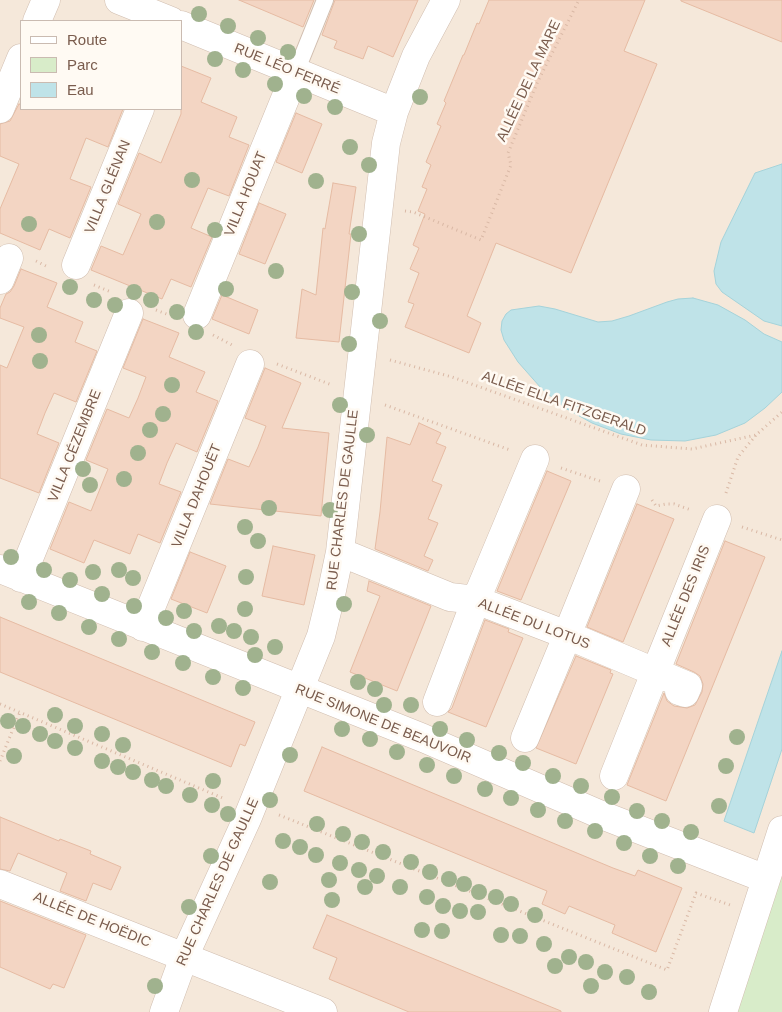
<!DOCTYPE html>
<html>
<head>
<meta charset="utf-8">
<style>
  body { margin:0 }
  #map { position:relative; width:782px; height:1012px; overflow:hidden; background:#fdf6ec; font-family:Helvetica,sans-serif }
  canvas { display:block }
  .legend { position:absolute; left:20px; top:20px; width:162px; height:90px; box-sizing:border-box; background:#fffaf3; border:1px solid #cabbb1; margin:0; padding:6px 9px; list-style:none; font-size:15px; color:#7a5c4d }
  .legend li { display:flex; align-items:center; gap:10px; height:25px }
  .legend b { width:25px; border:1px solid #cabbb1 }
</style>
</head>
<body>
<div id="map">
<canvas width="782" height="1012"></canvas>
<ul class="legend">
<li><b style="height:6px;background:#fff"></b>Route</li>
<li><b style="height:14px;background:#d8ecc9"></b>Parc</li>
<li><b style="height:14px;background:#bfe3e8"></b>Eau</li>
</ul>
</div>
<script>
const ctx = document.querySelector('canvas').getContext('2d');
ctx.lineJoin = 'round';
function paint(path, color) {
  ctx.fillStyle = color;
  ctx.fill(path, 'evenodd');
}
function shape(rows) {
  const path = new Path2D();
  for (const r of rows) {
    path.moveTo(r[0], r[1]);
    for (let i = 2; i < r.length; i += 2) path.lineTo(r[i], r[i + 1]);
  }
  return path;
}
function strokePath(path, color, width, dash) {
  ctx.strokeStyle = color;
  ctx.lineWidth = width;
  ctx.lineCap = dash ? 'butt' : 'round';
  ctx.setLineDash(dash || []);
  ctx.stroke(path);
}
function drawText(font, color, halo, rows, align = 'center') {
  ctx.font = font + ' Helvetica,sans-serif';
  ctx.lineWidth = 5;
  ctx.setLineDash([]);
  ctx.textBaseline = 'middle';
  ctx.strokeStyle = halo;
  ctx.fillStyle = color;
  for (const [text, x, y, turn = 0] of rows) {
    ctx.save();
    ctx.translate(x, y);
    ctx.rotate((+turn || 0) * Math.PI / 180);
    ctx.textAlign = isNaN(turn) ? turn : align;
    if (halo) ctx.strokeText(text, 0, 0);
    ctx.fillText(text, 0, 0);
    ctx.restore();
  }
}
paint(shape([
  [0,0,782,0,782,950,762,1012,0,1012],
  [21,21,181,21,181,109,21,109]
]), '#f5e8da');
paint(shape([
  [782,830,782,1012,723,1012]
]), '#d8ecc9');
const water = shape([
  [782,164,782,326,764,321,722,292,716,284,714,271,721,242,755,173,782,164],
  [693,298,718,305,745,320,764,334,782,342,782,392,765,408,745,423,716,435,685,441,651,440,621,434,592,423,565,408,541,388,518,362,504,340,501,330,502,321,506,314,511,310,539,306,555,309,598,322,612,321,629,316,667,302,678,299,693,298],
  [782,651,782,749,754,833,724,821,782,651]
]);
paint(water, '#bfe3e8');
strokePath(water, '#a5d3da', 1);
const building = shape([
  [239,0,314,0,303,27,239,0],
  [335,0,418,0,393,57,368,46,363,59,334,48,337,41,322,35,335,0],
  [489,0,645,0,624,51,657,64,571,273,496,243,467,316,481,323,469,353,405,327,414,304,408,302,419,273,410,269,419,248,413,245,425,214,418,211,427,189,422,187,431,165,426,162,441,126,437,124,446,103,444,101,463,55,464,55,477,23,479,24,489,0],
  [681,0,782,0,782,42,681,1,681,0],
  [181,66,211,78,201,102,237,117,229,137,249,145,229,196,208,188,191,228,212,237,191,287,171,279,162,299,91,270,101,246,123,255,141,214,118,204,139,153,161,163,181,114,181,66],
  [19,104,21,105,21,109,123,109,108,147,86,138,70,179,91,187,70,238,49,229,40,250,0,233,0,209,19,164,0,156,0,124,10,121,19,104],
  [296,113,322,124,302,173,276,162,296,113],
  [333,183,356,187,349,234,351,234,339,342,296,338,302,289,316,295,323,228,325,229,333,183],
  [259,203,286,214,265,264,239,254,259,203],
  [21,269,57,283,47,307,83,322,75,342,97,351,76,402,54,393,45,413,37,434,59,443,39,493,0,478,0,365,7,368,24,327,0,318,0,308,6,294,10,292,14,286,21,269],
  [222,295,258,310,249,334,212,319,222,295],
  [143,319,179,333,169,357,205,372,196,392,218,401,197,452,176,443,167,463,159,484,181,492,160,543,138,534,130,554,94,540,84,563,50,549,69,502,91,511,108,469,86,460,107,409,129,418,138,398,146,377,123,368,143,319],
  [265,368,301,383,282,428,329,433,321,516,210,504,228,459,249,467,258,447,266,426,245,418,265,368],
  [419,423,441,433,436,443,446,447,432,481,442,485,428,519,438,523,424,556,433,560,428,571,375,549,380,512,387,437,410,445,419,423],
  [547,471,571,481,521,600,497,591,547,471],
  [637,504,674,519,623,642,587,627,637,504],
  [725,541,765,557,666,801,627,785,664,693,667,701,674,706,687,708,695,705,702,692,703,684,700,676,694,672,676,664,725,541],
  [273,546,315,555,304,605,262,596,273,546],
  [190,552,226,566,207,613,171,599,190,552],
  [369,581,431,606,397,691,350,672,380,596,367,591,369,581],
  [0,617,255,722,245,746,240,744,231,767,0,672,0,617],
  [485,620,509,629,508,632,523,638,486,727,448,712,452,708,485,620],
  [576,656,611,670,610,673,613,674,576,764,536,748,576,656],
  [322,747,613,868,635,876,638,870,682,888,656,952,612,933,615,925,569,906,565,914,542,904,547,891,304,791,322,747],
  [0,817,59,841,60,839,91,851,90,854,121,867,111,890,93,883,86,901,60,891,67,873,18,853,10,871,0,869,0,817],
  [0,901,86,935,64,988,53,984,50,989,0,967,0,901],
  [327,915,561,1011,561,1012,409,1012,329,979,337,958,313,948,327,915]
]);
paint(building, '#f3d5c3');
strokePath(building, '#e6bba3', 1);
const lane = shape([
  [296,72,325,0]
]);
const street = shape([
  [119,0,171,21],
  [37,21,46,0],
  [181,25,394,112],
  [0,109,21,58],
  [76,265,140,109],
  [0,280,9,258],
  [197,315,296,72],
  [340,552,450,597,476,600,567,635,688,686,685,693,679,691],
  [0,569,423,738,599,814,766,879],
  [21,578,129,313],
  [476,600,535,459],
  [143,627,250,364],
  [567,635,626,489],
  [655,673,717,519],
  [437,702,471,613],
  [525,738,563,646],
  [614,776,651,683],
  [0,884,323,1012],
  [164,1012,184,957,247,819,321,636,331,595,340,552,386,143,394,112,416,56,446,0],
  [723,1012,782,830]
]);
strokePath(lane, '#d1beb0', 18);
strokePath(street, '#d1beb0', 29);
strokePath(shape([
  [405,211,413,212,481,240,511,165,508,153,538,81,579,0],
  [36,261,48,267],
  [94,285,111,292],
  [156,310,169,315],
  [213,335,232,345],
  [390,360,452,377,642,445,692,449,756,435,782,412],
  [277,364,332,385],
  [385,405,510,450],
  [561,468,600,481],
  [726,493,738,457,756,435],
  [652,500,656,506,666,504,674,504,691,510],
  [742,527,782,540],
  [0,704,225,799],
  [0,761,20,712],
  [279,815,667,970,696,893,730,905]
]), '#d9b8a5', 3, [1, 4]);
strokePath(lane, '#fff', 16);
strokePath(street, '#fff', 28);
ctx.fillStyle = '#a0b28e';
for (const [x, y] of [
  [199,14],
  [228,26],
  [258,38],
  [288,52],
  [215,59],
  [243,70],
  [275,84],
  [304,96],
  [420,97],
  [335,107],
  [350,147],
  [369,165],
  [192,180],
  [316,181],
  [157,222],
  [29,224],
  [215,230],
  [359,234],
  [276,271],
  [70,287],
  [226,289],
  [134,292],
  [352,292],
  [94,300],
  [151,300],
  [115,305],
  [177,312],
  [380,321],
  [196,332],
  [39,335],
  [349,344],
  [40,361],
  [172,385],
  [340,405],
  [163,414],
  [150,430],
  [367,435],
  [138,453],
  [83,469],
  [124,479],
  [90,485],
  [269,508],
  [330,510],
  [245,527],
  [258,541],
  [11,557],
  [44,570],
  [119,570],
  [93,572],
  [246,577],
  [133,578],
  [70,580],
  [102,594],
  [29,602],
  [344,604],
  [134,606],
  [245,609],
  [184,611],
  [59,613],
  [166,618],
  [219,626],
  [89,627],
  [194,631],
  [234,631],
  [251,637],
  [119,639],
  [275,647],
  [152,652],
  [255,655],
  [183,663],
  [213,677],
  [358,682],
  [243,688],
  [375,689],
  [384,705],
  [411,705],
  [55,715],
  [8,721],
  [23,726],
  [75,726],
  [342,729],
  [440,729],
  [40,734],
  [102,734],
  [737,737],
  [370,739],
  [467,740],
  [55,741],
  [123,745],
  [75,748],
  [397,752],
  [499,753],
  [290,755],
  [14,756],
  [102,761],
  [523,763],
  [427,765],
  [726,766],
  [118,767],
  [133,772],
  [454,776],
  [553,776],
  [152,780],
  [213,781],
  [166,786],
  [581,786],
  [485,789],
  [190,795],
  [612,797],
  [511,798],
  [270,800],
  [212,805],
  [719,806],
  [538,810],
  [637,811],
  [228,814],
  [565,821],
  [662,821],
  [317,824],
  [595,831],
  [691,832],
  [343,834],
  [283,841],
  [362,842],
  [624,843],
  [300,847],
  [383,852],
  [316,855],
  [211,856],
  [650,856],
  [411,862],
  [340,863],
  [678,866],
  [359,870],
  [430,872],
  [377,876],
  [449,879],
  [329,880],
  [270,882],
  [464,884],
  [365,887],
  [400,887],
  [479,892],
  [427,897],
  [496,897],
  [332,900],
  [511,904],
  [443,906],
  [189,907],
  [460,911],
  [478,912],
  [535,915],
  [422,930],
  [442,931],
  [501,935],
  [520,936],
  [544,944],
  [569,957],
  [586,962],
  [555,966],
  [605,972],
  [627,977],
  [155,986],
  [591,986],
  [649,992]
]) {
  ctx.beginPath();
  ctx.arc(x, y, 8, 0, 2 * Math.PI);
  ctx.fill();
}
drawText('14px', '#7a5c4d', '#fffaf3', [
  ["RUE LÉO FERRÉ",287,69,22],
  ["ALLÉE DE LA MARE",529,81,-65],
  ["VILLA GLÉNAN",108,187,-68],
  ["VILLA HOUAT",246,194,-68],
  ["ALLÉE ELLA FITZGERALD",564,404,19],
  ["VILLA CÉZEMBRE",75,446,-68],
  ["VILLA DAHOUËT",197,496,-68],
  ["RUE CHARLES DE GAULLE",343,500,-83],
  ["ALLÉE DES IRIS",686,596,-68],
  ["ALLÉE DU LOTUS",534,624,21],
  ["RUE SIMONE DE BEAUVOIR",383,724,22],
  ["RUE CHARLES DE GAULLE",218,882,-66],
  ["ALLÉE DE HOËDIC",92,920,22]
]);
</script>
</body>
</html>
